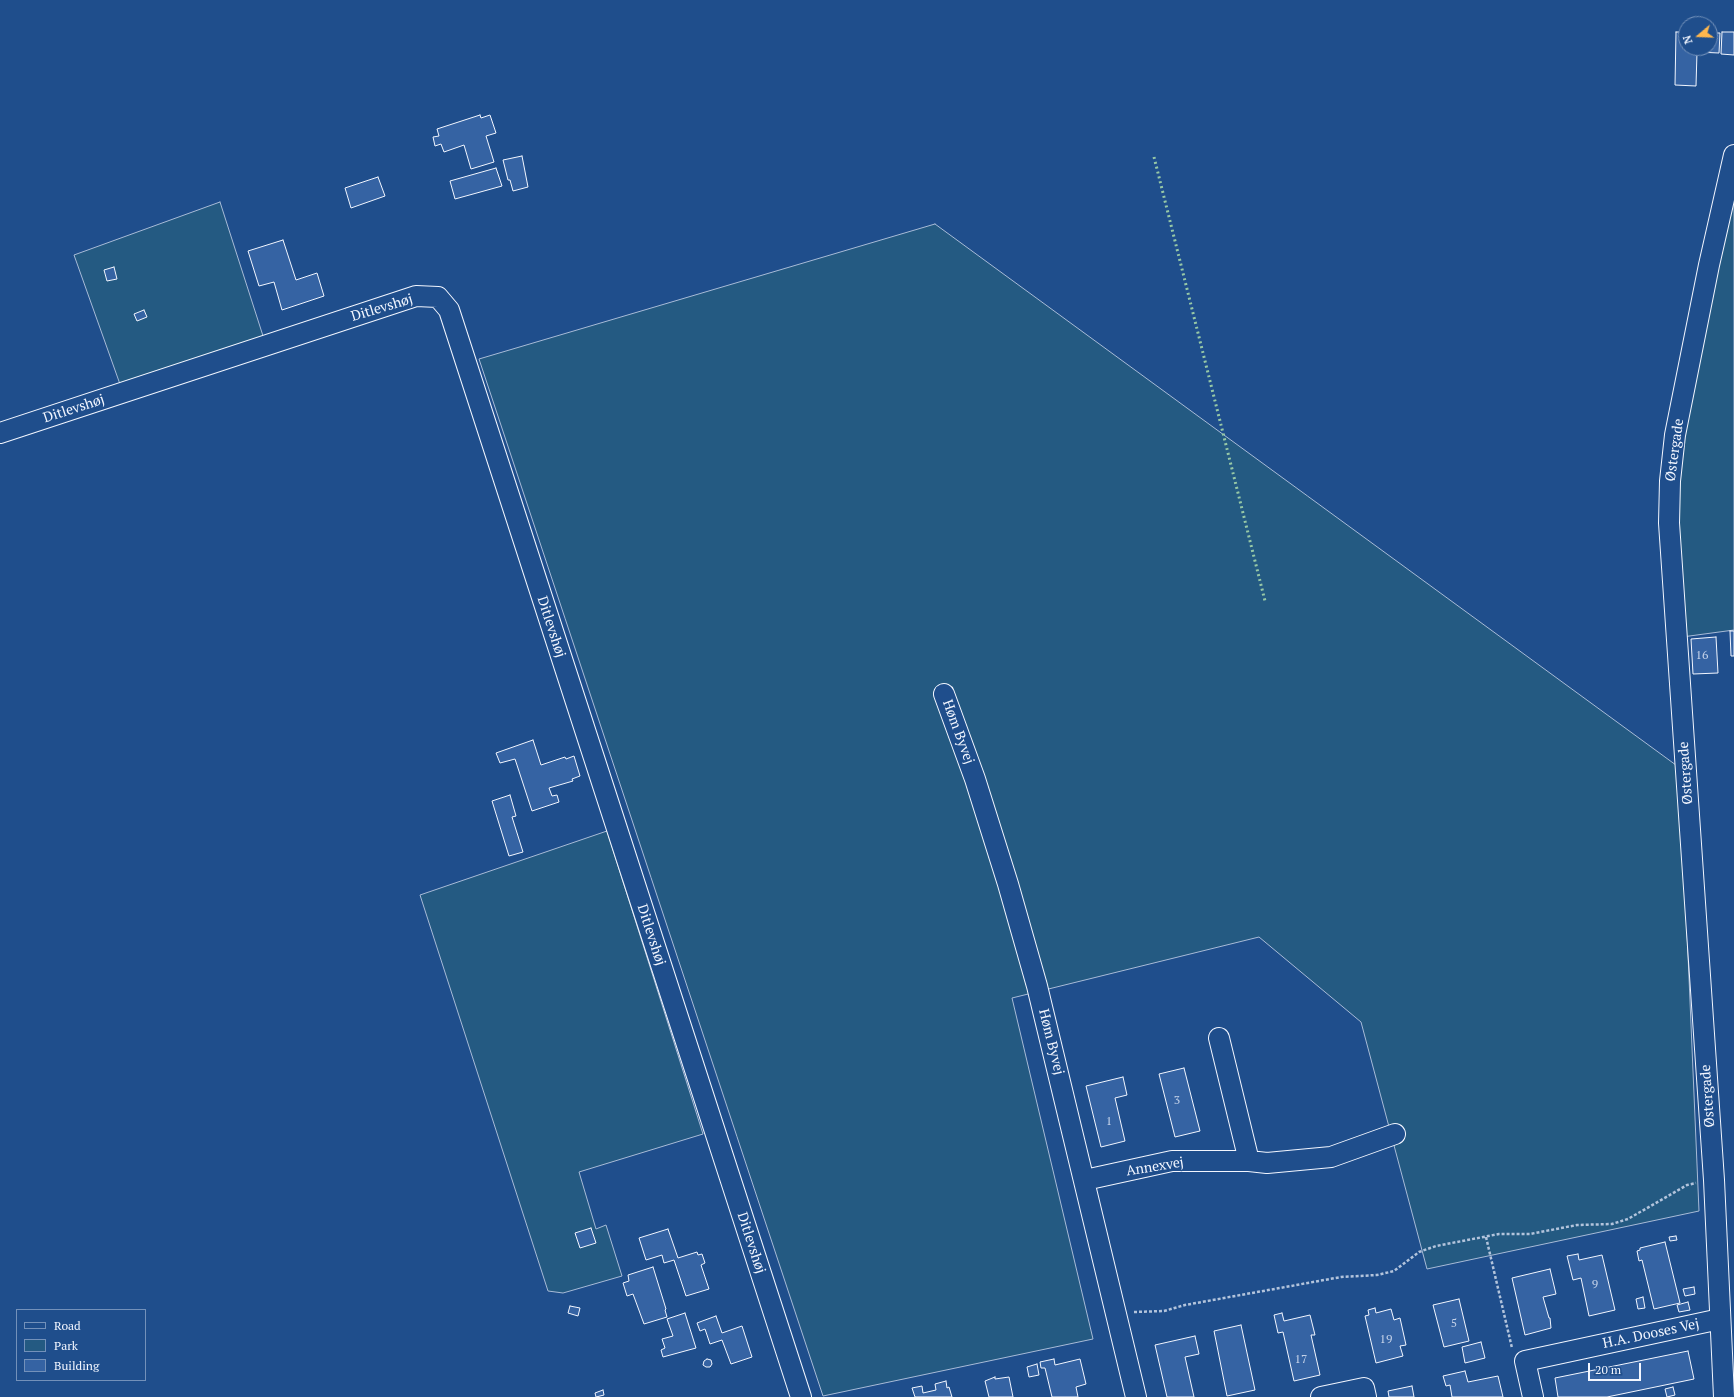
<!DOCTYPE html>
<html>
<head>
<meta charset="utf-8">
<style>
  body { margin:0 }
  #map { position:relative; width:1734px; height:1397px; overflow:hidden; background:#1f4e8c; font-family:"PT Serif",serif }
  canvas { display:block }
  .legend { position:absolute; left:16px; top:1309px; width:130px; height:72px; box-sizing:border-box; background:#1f4e8c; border:1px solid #7391ba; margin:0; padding:5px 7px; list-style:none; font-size:12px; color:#f2f6ff }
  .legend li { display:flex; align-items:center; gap:8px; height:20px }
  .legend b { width:20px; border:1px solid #7391ba }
  .north { position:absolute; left:1678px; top:16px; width:40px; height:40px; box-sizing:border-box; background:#1f4e8c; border:1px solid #7391ba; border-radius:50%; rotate:251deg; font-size:11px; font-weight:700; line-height:16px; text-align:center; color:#f2f6ff }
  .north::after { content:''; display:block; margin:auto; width:14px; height:18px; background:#ffb74d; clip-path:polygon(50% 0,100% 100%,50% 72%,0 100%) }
  .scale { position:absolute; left:1588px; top:1363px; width:53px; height:18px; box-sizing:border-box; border:2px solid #f2f6ff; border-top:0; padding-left:5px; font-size:12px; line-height:14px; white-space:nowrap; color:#f2f6ff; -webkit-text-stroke:3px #1f4e8c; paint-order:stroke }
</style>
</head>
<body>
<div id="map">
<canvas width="1734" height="1397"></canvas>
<ul class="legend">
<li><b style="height:5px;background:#1f4e8c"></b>Road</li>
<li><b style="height:11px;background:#245a82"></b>Park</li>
<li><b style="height:11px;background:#3563a3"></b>Building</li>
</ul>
<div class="north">N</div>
<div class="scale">20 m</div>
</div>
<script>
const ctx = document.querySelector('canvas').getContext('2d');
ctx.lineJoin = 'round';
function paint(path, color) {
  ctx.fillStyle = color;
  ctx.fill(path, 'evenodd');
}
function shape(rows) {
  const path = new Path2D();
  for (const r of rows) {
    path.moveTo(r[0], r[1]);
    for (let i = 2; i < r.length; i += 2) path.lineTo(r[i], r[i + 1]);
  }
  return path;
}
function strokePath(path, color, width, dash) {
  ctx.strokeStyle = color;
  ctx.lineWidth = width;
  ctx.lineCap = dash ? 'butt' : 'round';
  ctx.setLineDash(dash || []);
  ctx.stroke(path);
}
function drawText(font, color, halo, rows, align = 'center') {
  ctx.font = font + ' "PT Serif",serif';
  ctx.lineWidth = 3;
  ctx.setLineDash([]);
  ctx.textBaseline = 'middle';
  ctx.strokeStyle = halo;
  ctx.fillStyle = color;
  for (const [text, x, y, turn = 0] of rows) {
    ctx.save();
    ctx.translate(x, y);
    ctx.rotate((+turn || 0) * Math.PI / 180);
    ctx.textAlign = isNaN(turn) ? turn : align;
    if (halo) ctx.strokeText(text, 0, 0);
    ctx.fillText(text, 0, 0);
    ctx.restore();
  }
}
const green = shape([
  [1734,184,1734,630,1682,637,1675,529,1684,432,1734,184],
  [220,202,264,339,121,387,74,255,220,202],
  [935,224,1680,768,1699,1211,1427,1269,1361,1022,1259,937,1012,998,1093,1339,823,1396,479,359,935,224],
  [607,831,703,1134,579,1172,596,1229,606,1225,622,1276,563,1293,548,1291,420,895,607,831]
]);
paint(green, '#245a82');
strokePath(green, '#a8bbd7', 1);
const building = shape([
  [1676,32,1686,32,1686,48,1710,48,1710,33,1720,33,1719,53,1697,52,1696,86,1675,85,1676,32],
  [1722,32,1734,32,1734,55,1721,54,1722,32],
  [480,115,481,118,490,115,496,133,486,136,494,162,471,169,464,145,444,152,441,144,435,146,433,137,439,136,437,129,480,115],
  [522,156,528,187,513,191,510,180,508,180,503,160,522,156],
  [496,168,502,186,455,199,450,181,496,168],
  [378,177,385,196,351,208,345,188,378,177],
  [283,240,296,280,317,273,324,296,282,310,274,282,259,286,248,251,283,240],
  [114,267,117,279,107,281,104,270,114,267],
  [144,310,147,317,137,321,134,314,144,310],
  [1730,631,1734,631,1734,656,1731,656,1730,631],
  [1716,637,1718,673,1693,674,1691,639,1716,637],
  [533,740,541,765,565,757,566,759,574,756,580,776,572,779,573,781,549,788,552,796,557,795,559,802,532,811,515,759,500,763,496,753,533,740],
  [510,795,516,816,512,817,523,852,509,856,492,801,510,795],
  [1184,1068,1200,1131,1175,1137,1159,1074,1184,1068],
  [1123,1077,1127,1095,1115,1098,1125,1141,1101,1147,1086,1086,1123,1077],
  [591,1228,596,1243,580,1248,575,1233,591,1228],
  [668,1229,678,1258,697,1252,698,1255,702,1254,705,1263,701,1265,709,1289,686,1296,674,1260,664,1263,662,1255,646,1260,639,1238,668,1229],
  [1676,1236,1677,1240,1670,1241,1669,1237,1676,1236],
  [1665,1242,1680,1303,1654,1309,1642,1260,1639,1261,1637,1251,1640,1250,1640,1248,1665,1242],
  [1578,1254,1579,1260,1602,1255,1615,1310,1589,1316,1581,1278,1573,1280,1567,1256,1578,1254],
  [653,1267,666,1309,665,1310,667,1317,644,1324,633,1294,627,1296,623,1283,629,1281,628,1275,653,1267],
  [1550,1269,1556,1294,1543,1297,1549,1318,1550,1318,1551,1328,1525,1335,1512,1278,1550,1269],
  [1694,1287,1695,1294,1685,1296,1683,1289,1694,1287],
  [1643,1297,1645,1308,1638,1309,1636,1299,1643,1297],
  [1459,1299,1469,1341,1444,1347,1433,1305,1459,1299],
  [1688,1302,1690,1310,1679,1312,1677,1305,1688,1302],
  [570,1306,580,1308,578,1316,568,1313,570,1306],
  [1375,1308,1376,1313,1391,1309,1394,1320,1400,1318,1406,1345,1400,1346,1403,1356,1376,1363,1365,1316,1369,1315,1368,1310,1375,1308],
  [685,1313,696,1348,663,1357,661,1350,665,1348,662,1339,673,1336,667,1319,685,1313],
  [1282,1313,1284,1321,1310,1315,1315,1335,1311,1335,1320,1375,1294,1381,1283,1332,1278,1333,1274,1315,1282,1313],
  [716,1316,722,1333,742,1326,752,1357,731,1364,722,1340,710,1344,705,1329,700,1331,697,1323,716,1316],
  [1241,1325,1255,1390,1227,1396,1214,1331,1241,1325],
  [1195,1336,1199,1354,1185,1357,1194,1397,1167,1397,1155,1345,1195,1336],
  [1481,1342,1485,1358,1465,1363,1462,1347,1481,1342],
  [1688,1351,1694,1379,1607,1397,1558,1397,1555,1378,1688,1351],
  [707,1359,711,1360,712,1364,710,1367,706,1367,703,1365,704,1361,707,1359],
  [1054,1359,1055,1365,1080,1359,1086,1384,1076,1387,1078,1397,1052,1397,1045,1368,1041,1368,1040,1362,1054,1359],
  [1037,1364,1039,1375,1029,1377,1027,1367,1037,1364],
  [1465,1371,1468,1382,1498,1376,1503,1397,1452,1397,1450,1385,1446,1386,1443,1376,1465,1371],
  [995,1377,995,1379,1009,1377,1013,1397,989,1397,985,1381,995,1377],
  [946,1381,947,1388,949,1387,952,1397,915,1397,912,1388,922,1386,923,1393,936,1390,935,1384,946,1381],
  [1412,1386,1414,1397,1389,1397,1388,1391,1412,1386],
  [1673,1387,1675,1395,1667,1397,1665,1389,1673,1387],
  [603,1390,604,1395,596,1397,595,1393,603,1390]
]);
paint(building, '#3563a3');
strokePath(building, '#f2f6ff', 1);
const minor = shape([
  [0,433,416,296,438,297,449,310,801,1397],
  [944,694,975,779,1008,884,1037,986,1136,1397],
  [1219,1038,1249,1161],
  [1085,1180,1172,1161,1249,1161,1267,1163,1331,1157,1395,1134],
  [1321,1397,1364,1388,1366,1397],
  [1533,1397,1525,1361,1720,1319],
  [1724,1397,1714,1180,1669,523,1670,481,1675,435,1709,265,1734,155]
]);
strokePath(minor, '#f2f6ff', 22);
strokePath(shape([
  [1486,1237,1512,1348],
  [1134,1312,1164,1311,1185,1305,1341,1277,1377,1275,1394,1271,1419,1252,1436,1246,1499,1234,1530,1234,1577,1225,1612,1224,1628,1219,1687,1185,1696,1183]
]), '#b3c4dc', 2.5, [3, 2]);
strokePath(minor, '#1f4e8c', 20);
strokePath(shape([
  [1154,157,1265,601]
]), '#97c8a6', 3, [2, 3]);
drawText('12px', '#c3d1e8', null, [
  ["16",1702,656],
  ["3",1177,1101],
  ["1",1109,1122],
  ["9",1595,1285],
  ["5",1454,1324],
  ["19",1386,1340],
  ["17",1301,1360]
]);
drawText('14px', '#f2f6ff', '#1f4e8c', [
  ["Ditlevshøj",382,308,-17],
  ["Ditlevshøj",74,409,-18],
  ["Østergade",1675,450,-82],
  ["Ditlevshøj",551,627,72],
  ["Høm Byvej",958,732,70],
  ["Østergade",1686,773,-94],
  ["Ditlevshøj",651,935,72],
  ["Høm Byvej",1051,1042,76],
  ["Østergade",1708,1096,-94],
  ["Annexvej",1155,1167,-9],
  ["Ditlevshøj",751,1243,72],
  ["H.A. Dooses Vej",1651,1334,-12]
]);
</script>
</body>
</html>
